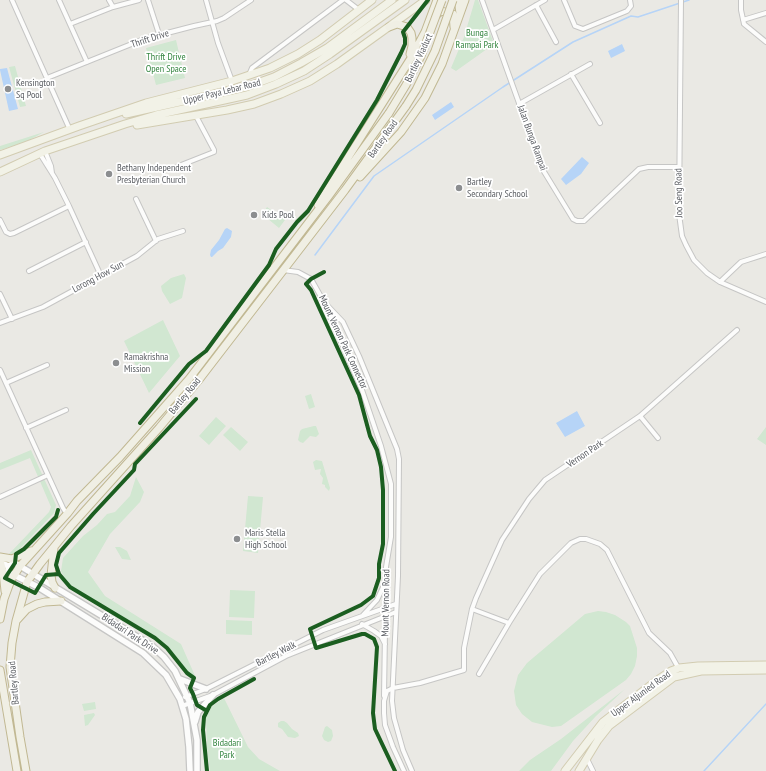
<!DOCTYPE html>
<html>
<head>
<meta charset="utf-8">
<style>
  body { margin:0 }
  canvas { display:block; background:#eae9e4 }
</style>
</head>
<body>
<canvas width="766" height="771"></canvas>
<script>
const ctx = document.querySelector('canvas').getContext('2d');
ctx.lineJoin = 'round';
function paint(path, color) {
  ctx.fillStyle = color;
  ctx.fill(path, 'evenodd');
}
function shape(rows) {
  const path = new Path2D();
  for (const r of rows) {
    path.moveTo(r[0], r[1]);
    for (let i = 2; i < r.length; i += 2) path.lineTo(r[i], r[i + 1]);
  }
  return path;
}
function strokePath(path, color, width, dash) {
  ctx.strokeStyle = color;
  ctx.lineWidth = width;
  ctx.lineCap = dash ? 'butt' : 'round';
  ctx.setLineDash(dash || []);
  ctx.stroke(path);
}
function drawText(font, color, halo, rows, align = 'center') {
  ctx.font = font + ' "PT Sans Narrow",sans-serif';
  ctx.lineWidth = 3.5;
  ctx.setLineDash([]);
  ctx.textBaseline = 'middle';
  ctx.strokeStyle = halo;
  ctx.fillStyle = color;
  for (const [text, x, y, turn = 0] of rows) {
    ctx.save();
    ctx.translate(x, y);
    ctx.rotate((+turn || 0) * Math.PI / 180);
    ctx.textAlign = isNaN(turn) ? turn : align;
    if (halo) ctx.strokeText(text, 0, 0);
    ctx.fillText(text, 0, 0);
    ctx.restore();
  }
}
paint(shape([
  [475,0,478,0,494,44,456,71,451,68,464,37],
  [176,40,185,78,156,85,146,48],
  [15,66,26,106,20,107,9,67],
  [44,132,26,142,0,150,0,146],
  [267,207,285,220,279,228,262,214],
  [184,274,186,278,182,298,170,304,162,291,161,286,171,278],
  [163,320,180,356,149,393,124,341],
  [311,394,315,407,309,409,305,396],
  [216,417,226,426,209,445,199,436],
  [314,426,316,426,319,434,316,437,310,436,303,443,300,442,298,440,300,431,302,429],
  [231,427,248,442,240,451,223,435],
  [766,427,766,445,757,439],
  [31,450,56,505,54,513,15,554,0,575,0,567,8,555,49,512,51,507,30,458,0,470,0,463],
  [316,460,322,461,330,488,329,491,325,487,325,485,322,484,323,478,320,474,321,469,315,470,313,462],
  [136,477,144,492,140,502,110,534,88,572,105,596,181,644,196,678,189,674,174,654,156,637,143,630,71,586,66,581,61,571,63,558,83,536,97,525,107,514,115,512,130,496],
  [248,496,263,497,258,553,243,551],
  [115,547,120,547,127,551,131,560,122,559],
  [230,590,255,591,254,618,229,617],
  [598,611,606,612,615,615,626,622,630,626,637,648,637,656,635,666,631,674,626,680,561,726,552,727,532,722,522,714,516,705,514,691,518,675,527,663,585,614],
  [226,620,252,621,252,635,226,634],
  [625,689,596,716,573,741,551,771,519,771,530,760,561,739],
  [224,698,248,747,259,759,280,771,210,771,207,749,206,717,211,707],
  [95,702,96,709,84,711,82,704],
  [94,713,95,715,88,725,85,726,84,715],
  [281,721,284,721,287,723,292,729,298,733,299,736,295,738,288,737,282,729,278,727,278,723],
  [327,726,332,730,333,736,331,741,328,742,324,740,322,736,325,727]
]), '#d1e7d1');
paint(shape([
  [622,44,625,51,611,58,608,51],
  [7,68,18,109,9,111,0,70,0,69],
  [451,102,454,107,435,120,432,115],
  [582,157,589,163,581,174,566,185,561,179],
  [227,228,232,231,231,237,223,248,218,251,212,257,211,257,210,255,211,250,219,240,225,229],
  [577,411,585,426,565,437,556,423]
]), '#b6d4f7');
strokePath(shape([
  [315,255,374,176,503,87,573,42,631,16,638,17,689,0],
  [704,771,766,704]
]), '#b6d4f7', 1.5);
const minor = shape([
  [12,0,70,130],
  [59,0,87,62],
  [109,0,113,7],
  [148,0,159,34],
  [206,0,218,43,232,81],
  [346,0,359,10],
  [482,0,543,170,573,219,577,221,584,221,639,169,648,167,679,167],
  [564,0,575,26,583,29,627,11,631,6,630,0],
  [681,0,679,214,682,236,686,245,694,260,707,273,720,282,766,302],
  [741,0,741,10,744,24,766,42],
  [536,5,556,42],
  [743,20,766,13],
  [70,24,113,7,139,0],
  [493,30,545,0],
  [571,74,600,123],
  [249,75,252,68,343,0],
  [47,78,144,39,194,26,217,21,224,18,251,0],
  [519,104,590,64],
  [45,151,51,166,52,173],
  [40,154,55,178,69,206,101,276],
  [176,167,214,152,214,150,196,116],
  [136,199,156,241],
  [0,220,6,232,10,234,14,233,69,206],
  [283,270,298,272,311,279,324,302,362,390,381,446,391,484,391,537,386,567,384,696],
  [29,271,86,242],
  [720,282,741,262,766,254],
  [0,294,12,319],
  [324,302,343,322,359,356,397,449,399,459,398,576,392,701,394,718,403,750,412,771],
  [0,323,43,307,137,256,158,239,183,231],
  [0,370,63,508,67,514],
  [6,383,47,365],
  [640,416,658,438],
  [26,428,66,410],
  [0,497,48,475],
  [0,519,11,526],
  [472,609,509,623],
  [363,615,377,600,385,583],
  [362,624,374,631,381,636,385,644],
  [479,674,509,623,540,574,571,543,580,539,586,539,600,544,607,550,649,633,670,653,679,669],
  [185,697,206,689,323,630,396,604],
  [182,706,213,695,286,656,396,612],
  [587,759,593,771],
  [404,771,393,747,385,725,384,713,384,701,387,691,393,688,420,683,464,670,464,648,472,609,476,598,502,540,529,499,545,480,640,416,737,330]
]);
const tertiary = shape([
  [4,564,8,566,9,572,14,575,38,587,143,653,166,675,180,699,186,719,189,747,190,771],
  [8,566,15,563,152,646,164,657,175,671,190,703,197,740,197,771],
  [180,679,206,689],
  [195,722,198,712,213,695]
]);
const primary = shape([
  [126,114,246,87,274,77,301,63,327,48,392,0],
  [137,125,227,110,254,104,281,94,310,81,337,64,426,0],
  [0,155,79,126,146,103,232,81,270,68,298,54,320,40,372,0],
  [0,172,45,151,125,124,156,115,247,95,276,84,304,71,330,54,405,0],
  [565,771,603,722,656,681,671,671,679,668,698,666,766,665],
  [579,771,598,740,609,726,674,677,701,671,766,670]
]);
const trunk = shape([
  [458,0,460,13],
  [435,16,441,11,453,14,454,27],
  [389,27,397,24,407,27,411,33,412,38,412,46,410,54],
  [360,177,401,132,425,98,442,64,465,0],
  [318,205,411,58,425,32,437,0],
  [54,548,51,575,52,582,55,588],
  [0,557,12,559,31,551],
  [0,561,3,572,5,591],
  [0,619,4,599,11,580,20,566,67,514,77,501,120,457,189,379,328,197,389,113],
  [17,620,27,609,37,604,45,602,61,601],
  [0,670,17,771],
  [26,771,20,737,10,667,12,643,16,621,27,582,40,564,71,526,159,428,198,381,345,190,406,106]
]);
strokePath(minor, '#c6c6c5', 6);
strokePath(tertiary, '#c6c6c5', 8);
strokePath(primary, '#d2ccb1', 9);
strokePath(trunk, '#c1b892', 9);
strokePath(minor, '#fcfcfb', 4);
strokePath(tertiary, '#fcfcfb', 5.5);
strokePath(primary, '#f2f2e7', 7);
strokePath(trunk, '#f0efe4', 7);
const trunkBridge = shape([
  [406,106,416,90,435,51,453,0],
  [389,113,406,85,421,56,442,0]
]);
strokePath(trunkBridge, '#c1b892', 9, []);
strokePath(trunkBridge, '#f0efe4', 7);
strokePath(shape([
  [324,272,311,279,306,284,311,290,359,395,370,436,377,450,381,467,383,490,383,544,379,564,379,578,373,596,361,605,310,629,316,648,362,634,365,634,374,639,377,647,373,713,375,729,395,771],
  [196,399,135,464,134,470,93,514,59,553,56,565,59,574,70,587,155,638,167,648,187,673,194,678,190,688,193,694,197,705,207,711],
  [140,423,189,364,206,351,269,265,276,249,297,222,308,211,377,100,401,53,405,44,405,38,403,32,428,0],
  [58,510,56,517,24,549,16,554,15,563,5,578,35,593,46,575,59,574],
  [207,771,203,730,204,717,210,705,218,699,254,679]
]), '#1b5e20', 4);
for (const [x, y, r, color] of [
  [8,89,4,"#8c8e90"],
  [109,174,4,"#8c8e90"],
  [459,188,4,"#8c8e90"],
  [254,215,4,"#8c8e90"],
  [116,363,4,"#8c8e90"],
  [237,539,4,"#8c8e90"]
]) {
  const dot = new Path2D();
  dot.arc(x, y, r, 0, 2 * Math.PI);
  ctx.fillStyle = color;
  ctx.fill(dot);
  strokePath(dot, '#fff', 1.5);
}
drawText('10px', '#358641', '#fff', [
  ["Bunga",477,33],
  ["Rampai Park",477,45],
  ["Thrift Drive",166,57],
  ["Open Space",166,69],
  ["Bidadari",227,743],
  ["Park",227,755]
]);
drawText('10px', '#5a5d62', '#fff', [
  ["Thrift Drive",150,39,-18],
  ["Bartley Viaduct",419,58,-65],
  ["Upper Paya Lebar Road",222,92,-14],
  ["Jalan Bunga Rampai",532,138,70],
  ["Bartley Road",383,139,-55],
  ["Joo Seng Road",679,193,-91],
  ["Lorong How Sun",98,277,-28],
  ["Mount Vernon Park Connector",343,342,65],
  ["Bartley Road",185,396,-51],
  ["Vernon Park",585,454,-34],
  ["Mount Vernon Road",386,603,-89],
  ["Bidadari Park Drive",130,634,33],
  ["Bartley Walk",276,654,-27],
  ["Bartley Road",14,683,-95],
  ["Upper Aljunied Road",641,694,-36]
]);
drawText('10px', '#5a5d62', '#fff', [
  ["Kensington",16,83],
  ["Sq Pool",16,95],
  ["Bethany Independent",117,168],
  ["Presbyterian Church",117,180],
  ["Bartley",467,182],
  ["Secondary School",467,194],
  ["Kids Pool",262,215],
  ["Ramakrishna",124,357],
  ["Mission",124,369],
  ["Maris Stella",245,533],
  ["High School",245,545]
], 'left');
</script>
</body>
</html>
